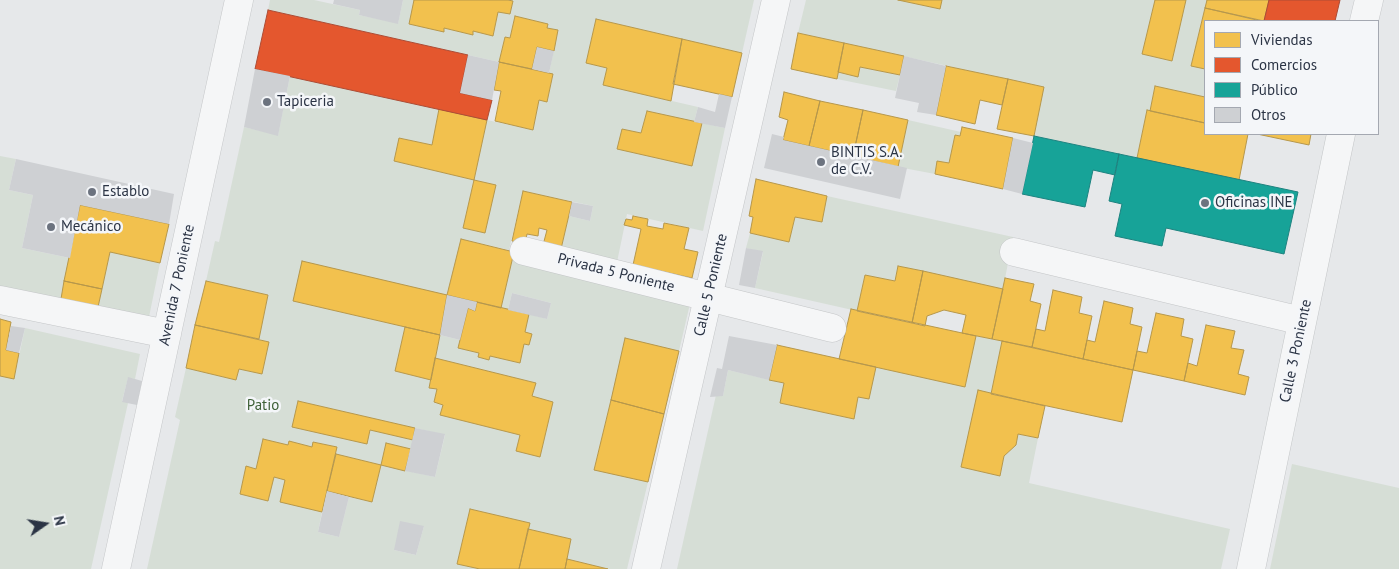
<!DOCTYPE html>
<html>
<head>
<meta charset="utf-8">
<style>
  body { margin:0 }
  #map { position:relative; width:1399px; height:569px; overflow:hidden; background:#e6e8ea; font-family:"PT Sans",sans-serif }
  canvas { display:block }
  .legend { position:absolute; left:1204px; top:20px; width:175px; height:115px; box-sizing:border-box; background:#f4f6f9; border:1px solid #a4a8b1; margin:0; padding:6px 9px; list-style:none; font-size:15px; color:#2b3445 }
  .legend li { display:flex; align-items:center; gap:10px; height:25px }
  .legend b { width:25px; border:1px solid #a4a8b1 }
  .north { position:absolute; left:20px; top:499px; width:50px; height:50px; -webkit-text-stroke:4px #f4f6f9; paint-order:stroke; rotate:77deg; font-size:14px; font-weight:700; line-height:20px; text-align:center; color:#2b3445 }
  .north::after { content:''; display:block; margin:auto; width:18px; height:22px; background:#2b3445; clip-path:polygon(50% 0,100% 100%,50% 72%,0 100%) }
</style>
</head>
<body>
<div id="map">
<canvas width="1399" height="569"></canvas>
<ul class="legend">
<li><b style="height:14px;background:#f2c14e"></b>Viviendas</li>
<li><b style="height:14px;background:#e4572e"></b>Comercios</li>
<li><b style="height:14px;background:#17a398"></b>Público</li>
<li><b style="height:14px;background:#ced0d3"></b>Otros</li>
</ul>
<div class="north">N</div>
</div>
<script>
const ctx = document.querySelector('canvas').getContext('2d');
ctx.lineJoin = 'round';
function paint(path, color) {
  ctx.fillStyle = color;
  ctx.fill(path, 'evenodd');
}
function shape(rows) {
  const path = new Path2D();
  for (const r of rows) {
    path.moveTo(r[0], r[1]);
    for (let i = 2; i < r.length; i += 2) path.lineTo(r[i], r[i + 1]);
  }
  return path;
}
function strokePath(path, color, width, dash) {
  ctx.strokeStyle = color;
  ctx.lineWidth = width;
  ctx.lineCap = dash ? 'butt' : 'round';
  ctx.setLineDash(dash || []);
  ctx.stroke(path);
}
function drawText(font, color, halo, rows, align = 'center') {
  ctx.font = font + ' "PT Sans",sans-serif';
  ctx.lineWidth = 5;
  ctx.setLineDash([]);
  ctx.textBaseline = 'middle';
  ctx.strokeStyle = halo;
  ctx.fillStyle = color;
  for (const [text, x, y, turn = 0] of rows) {
    ctx.save();
    ctx.translate(x, y);
    ctx.rotate((+turn || 0) * Math.PI / 180);
    ctx.textAlign = isNaN(turn) ? turn : align;
    if (halo) ctx.strokeText(text, 0, 0);
    ctx.fillText(text, 0, 0);
    ctx.restore();
  }
}
paint(shape([
  [270,0,314,0,360,10,359,15,398,23,403,0,414,0,409,24,444,31,444,28,473,35,473,31,493,36,498,12,510,14,513,1,508,0,754,0,742,53,596,19,586,63,607,68,603,85,698,107,694,122,647,111,641,133,622,129,618,149,692,166,702,123,725,128,703,231,627,214,617,262,561,249,569,216,590,221,593,206,523,191,509,250,461,239,447,295,293,301,405,327,395,371,431,380,429,388,437,389,434,402,443,405,440,415,520,435,516,451,540,457,553,402,532,396,536,383,435,358,440,335,460,340,459,348,479,353,479,357,489,360,490,356,520,363,524,344,529,345,532,334,525,332,529,314,547,319,551,303,512,293,508,310,501,308,514,252,692,295,679,351,611,400,594,469,648,482,627,569,608,569,567,559,571,539,528,529,530,523,470,509,457,564,480,569,147,569,180,420,175,417,186,368,236,380,239,369,262,374,269,342,259,339,268,295,206,281,215,241,219,242,244,127,278,135,290,76,439,109,432,145,400,138,394,161,474,180,487,120,533,130,539,100,547,102,553,75,549,73,558,30,547,28,548,24,515,16,510,38,505,37,499,62,268,10],
  [474,180,496,185,485,233,463,228],
  [298,401,445,435,435,477,381,465,386,443,411,449,413,440,370,430,367,444,293,427],
  [263,439,288,445,289,441,312,447,314,442,337,447,336,454,381,465,372,502,349,497,339,537,318,532,322,512,285,480,274,477,268,501,240,494,246,467,256,469],
  [424,526,416,555,394,550],
  [806,0,898,0,940,9,942,0,1155,0,1142,54,1172,61,1186,0,1207,0,1191,66,1205,69,1205,97,1155,86,1150,111,1147,110,1137,158,1034,136,1043,87,798,33],
  [860,67,900,75,896,91,837,79,838,72,858,76],
  [908,120,961,132,960,136,955,135,949,163,937,161,935,174,898,167],
  [0,156,16,159,9,190,33,195,22,248,70,258,61,299,0,286],
  [827,196,1013,237,1003,289,898,266,895,281,865,275,857,311,755,288,763,252,746,248,750,233,789,242,795,217,822,222],
  [110,252,160,263,149,317,98,307],
  [25,328,140,354,135,379,128,378,122,401,128,403,91,569,0,569,0,376,14,379],
  [976,336,1002,341,991,394,965,452,961,467,1000,476,1004,456,1016,445,1018,434,1038,438,1029,483,1230,529,1221,569,677,569,716,395,723,396,728,370,784,383,780,403,853,419,858,397,876,367,965,387],
  [1292,464,1399,488,1399,569,1270,569]
]), '#d6ded6');
const homes = shape([
  [414,0,508,0,513,1,510,14,498,12,493,36,473,31,473,35,444,28,444,32,409,24,414,0],
  [898,0,942,0,940,9,898,0],
  [1155,0,1186,0,1172,61,1142,54,1155,0],
  [1207,0,1269,0,1264,21,1205,8,1207,0],
  [1205,8,1261,21,1205,21,1205,69,1191,66,1205,8],
  [515,16,548,24,547,28,558,30,554,51,537,47,532,69,499,62,505,37,510,38,515,16],
  [596,19,682,39,671,101,603,85,607,68,586,63,596,19],
  [798,33,844,43,837,79,791,69,798,33],
  [682,39,742,53,732,97,673,84,682,39],
  [844,43,904,56,900,75,860,67,858,77,838,72,844,43],
  [499,62,553,74,547,102,539,100,533,130,495,121,501,91,494,90,499,62],
  [946,66,1008,79,1002,105,980,100,975,124,936,115,946,66],
  [1008,79,1044,87,1034,136,997,129,1008,79],
  [1155,86,1205,97,1205,123,1150,111,1155,86],
  [784,92,820,101,809,146,783,140,788,120,779,117,784,92],
  [820,101,863,110,853,156,809,146,820,101],
  [439,109,487,120,474,180,394,161,399,138,432,145,439,109],
  [863,110,908,120,898,167,853,156,863,110],
  [1147,110,1205,123,1205,134,1248,134,1239,180,1137,158,1147,110],
  [647,111,702,123,692,166,617,149,622,129,641,133,647,111],
  [962,127,1013,138,1003,189,935,174,937,161,949,163,955,135,960,136,962,127],
  [1257,134,1311,134,1309,145,1257,134],
  [756,179,827,196,822,222,795,217,789,242,750,233,753,217,749,216,756,179],
  [474,180,496,185,485,233,463,228,474,180],
  [523,191,572,202,561,249,543,245,547,230,539,228,538,236,527,234,525,244,512,241,523,191],
  [80,205,169,224,160,263,110,252,102,289,64,281,80,205],
  [633,216,648,219,647,226,663,229,664,223,689,228,684,249,698,252,692,278,633,265,641,229,624,225,626,219,632,220,633,216],
  [461,239,514,252,501,308,447,295,461,239],
  [302,261,447,295,440,335,293,301,302,261],
  [898,266,923,271,912,323,857,311,865,275,895,281,898,266],
  [923,271,1003,289,992,339,962,333,966,315,944,310,927,316,925,326,912,323,923,271],
  [1005,278,1034,284,1030,301,1041,304,1032,347,992,339,1005,278],
  [64,281,102,289,98,307,61,299,64,281],
  [206,281,268,295,259,339,195,325,206,281],
  [1053,290,1082,297,1079,313,1092,316,1083,359,1032,347,1036,329,1045,331,1053,290],
  [1104,301,1133,308,1130,324,1142,327,1133,370,1083,359,1087,340,1095,342,1104,301],
  [477,302,529,314,525,332,532,334,529,345,524,344,520,363,490,356,489,360,478,357,479,353,458,348,468,308,475,311,477,302],
  [851,309,976,336,965,387,839,359,851,309],
  [1156,313,1184,319,1181,336,1193,339,1184,381,1133,370,1137,351,1147,353,1156,313],
  [0,319,11,322,6,350,19,353,14,379,0,376,0,319],
  [195,325,269,342,262,374,239,369,236,380,186,368,195,325],
  [1206,325,1235,331,1231,348,1244,350,1238,374,1249,377,1245,395,1184,381,1188,363,1197,366,1206,325],
  [405,327,440,335,431,380,395,371,405,327],
  [625,338,679,351,664,414,611,400,625,338],
  [1002,341,1133,370,1122,422,991,394,1002,341],
  [777,345,876,367,869,399,858,397,854,419,780,403,784,383,769,380,777,345],
  [435,358,536,383,532,396,553,402,540,457,516,451,520,435,440,415,443,405,434,402,437,389,429,388,435,358],
  [978,390,1045,406,1038,438,1018,434,1016,445,1004,456,1000,476,961,467,978,390],
  [611,400,664,414,648,482,594,470,611,400],
  [298,401,415,428,413,440,370,430,367,444,292,427,298,401],
  [263,439,288,445,289,441,312,447,313,442,337,447,322,512,280,502,285,480,274,477,268,501,240,494,246,466,256,469,263,439],
  [386,443,411,449,405,471,381,465,386,443],
  [336,454,381,465,372,502,327,491,336,454],
  [470,509,530,523,519,569,480,569,457,564,470,509],
  [528,529,571,539,565,569,519,569,528,529],
  [567,559,608,569,565,569,567,559]
]);
paint(homes, '#f2c14e');
strokePath(homes, '#b6974b', 1);
const shops = shape([
  [1269,0,1340,0,1335,21,1264,21,1269,0],
  [268,10,468,55,460,93,492,100,487,120,255,69,268,10]
]);
paint(shops, '#e4572e');
strokePath(shops, '#ac4c35', 1);
const public = shape([
  [1034,136,1119,154,1115,175,1093,170,1085,207,1022,194,1034,136],
  [1119,154,1298,192,1284,254,1166,228,1162,246,1115,236,1122,204,1109,201,1119,154]
]);
paint(public, '#17a398');
strokePath(public, '#1d827f', 1);
paint(shape([
  [334,0,403,0,398,24,359,15,360,10,333,4],
  [537,47,554,51,549,73,532,69],
  [468,55,499,62,492,100,460,93],
  [904,56,946,66,936,115,917,112,919,103,895,98],
  [255,69,290,76,278,136,244,127],
  [719,94,732,97,725,128,694,122,698,107,715,112],
  [772,134,784,137,783,140,907,168,900,199,764,168],
  [1013,138,1033,143,1022,194,1003,189],
  [16,159,174,194,169,224,80,205,70,258,22,248,33,195,9,190],
  [572,202,593,206,590,221,569,216],
  [746,248,763,251,755,288,739,285],
  [512,293,551,303,547,319,508,310],
  [447,295,477,302,475,311,468,308,460,340,440,335],
  [11,326,25,328,19,353,6,350],
  [729,336,777,345,769,380,728,370,723,396,710,397,717,368,722,369],
  [128,377,142,381,137,405,122,402],
  [415,428,445,434,435,477,405,471],
  [327,491,349,497,339,537,318,532],
  [400,521,424,526,416,555,394,550]
]), '#ced0d3');
const minor = shape([
  [1364,21,1369,0],
  [524,251,832,328],
  [1014,252,1302,321],
  [0,300,167,334],
  [116,569,239,0],
  [646,569,776,0],
  [1251,569,1341,134]
]);
strokePath(minor, '#c4c6c8', 29);
strokePath(minor, '#f5f6f7', 28);
for (const [x, y, r, color] of [
  [267,102,5,"#6c737f"],
  [821,162,5,"#6c737f"],
  [92,192,5,"#6c737f"],
  [1205,203,5,"#6c737f"],
  [51,227,5,"#6c737f"]
]) {
  const dot = new Path2D();
  dot.arc(x, y, r, 0, 2 * Math.PI);
  ctx.fillStyle = color;
  ctx.fill(dot);
  strokePath(dot, '#f4f6f9', 2);
}
drawText('15px', '#2b3445', '#f4f6f9', [
  ["Tapiceria",277,102],
  ["BINTIS S.A.",831,153],
  ["de C.V.",831,170],
  ["Establo",102,192],
  ["Oficinas INE",1215,203],
  ["Mecánico",61,227]
], 'left');
drawText('15px', '#2b3445', '#f4f6f9', [
  ["Privada 5 Poniente",616,273,14],
  ["Avenida 7 Poniente",177,285,-78],
  ["Calle 5 Poniente",711,285,-77],
  ["Calle 3 Poniente",1296,351,-78]
]);
drawText('15px', '#3f6138', '#f4f6f9', [
  ["Patio",263,406]
]);
</script>
</body>
</html>
